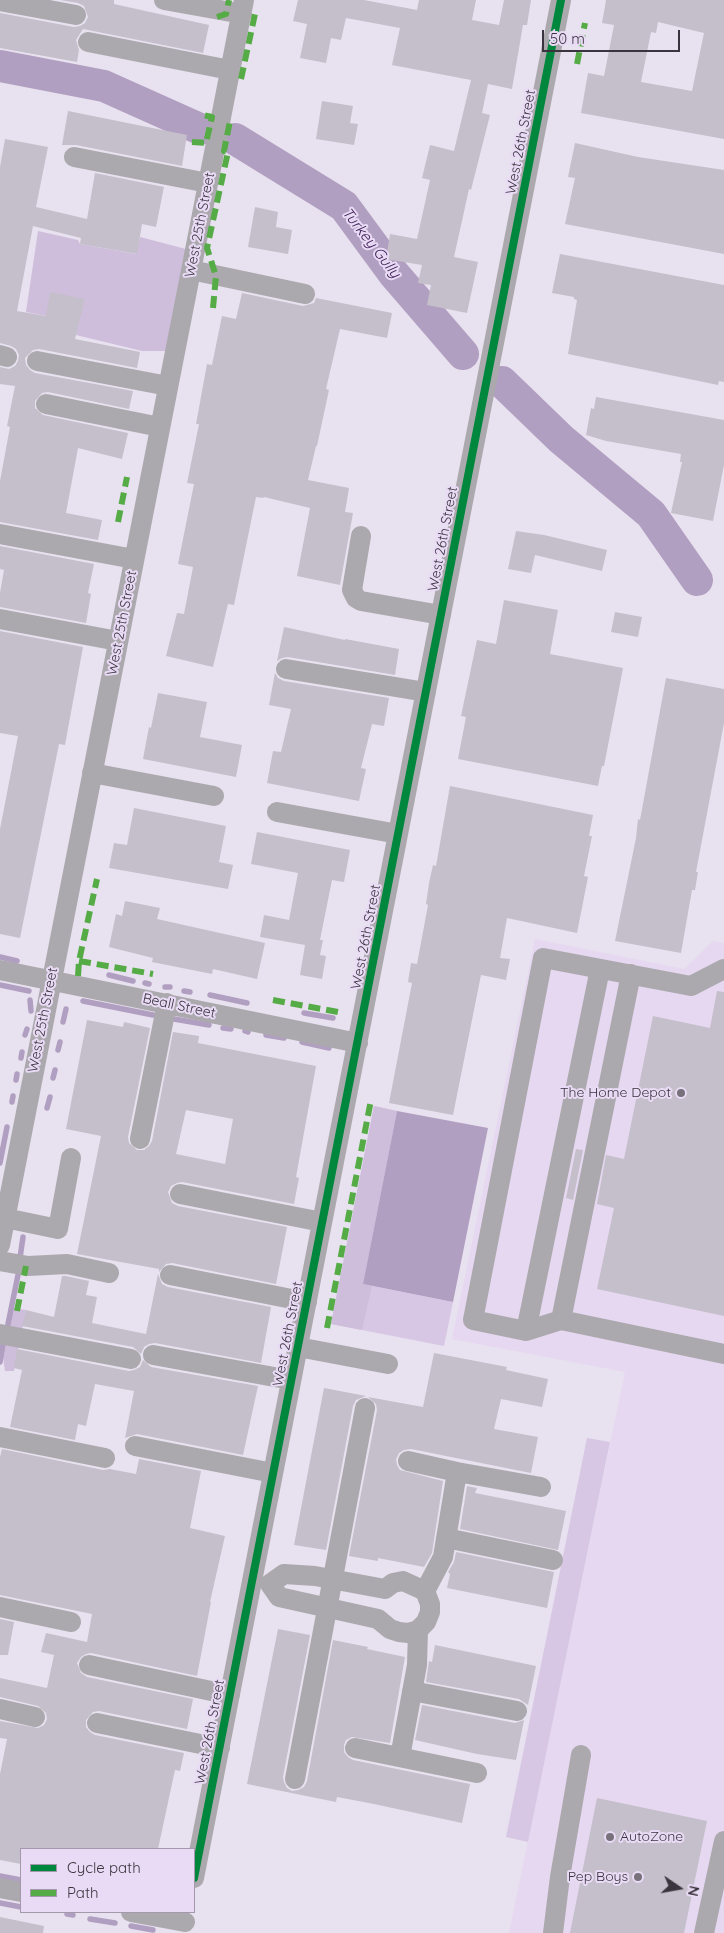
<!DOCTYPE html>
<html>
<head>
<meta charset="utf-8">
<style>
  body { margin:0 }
  #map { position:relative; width:724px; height:1933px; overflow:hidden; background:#e8e1ef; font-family:Quicksand,sans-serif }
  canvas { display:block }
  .legend { position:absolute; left:20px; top:1848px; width:175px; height:65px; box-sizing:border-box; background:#e9dbf5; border:1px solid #a398ac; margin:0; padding:6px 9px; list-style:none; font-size:15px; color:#3a343e }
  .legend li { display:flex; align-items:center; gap:10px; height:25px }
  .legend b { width:25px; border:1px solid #a398ac }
  .north { position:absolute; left:654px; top:1863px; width:50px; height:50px; -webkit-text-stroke:4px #e9dbf5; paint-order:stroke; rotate:102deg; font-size:14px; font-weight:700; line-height:20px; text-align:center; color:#3a343e }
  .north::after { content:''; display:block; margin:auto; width:18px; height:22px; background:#3a343e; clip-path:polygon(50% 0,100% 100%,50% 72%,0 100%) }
  .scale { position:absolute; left:542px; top:30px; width:138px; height:22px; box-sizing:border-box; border:2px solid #3a343e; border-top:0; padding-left:6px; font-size:15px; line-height:18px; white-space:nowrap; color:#3a343e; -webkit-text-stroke:4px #e9dbf5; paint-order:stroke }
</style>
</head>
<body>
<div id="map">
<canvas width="724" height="1933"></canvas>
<ul class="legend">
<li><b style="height:6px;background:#00873e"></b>Cycle path</li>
<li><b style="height:6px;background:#55ac46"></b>Path</li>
</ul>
<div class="north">N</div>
<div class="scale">50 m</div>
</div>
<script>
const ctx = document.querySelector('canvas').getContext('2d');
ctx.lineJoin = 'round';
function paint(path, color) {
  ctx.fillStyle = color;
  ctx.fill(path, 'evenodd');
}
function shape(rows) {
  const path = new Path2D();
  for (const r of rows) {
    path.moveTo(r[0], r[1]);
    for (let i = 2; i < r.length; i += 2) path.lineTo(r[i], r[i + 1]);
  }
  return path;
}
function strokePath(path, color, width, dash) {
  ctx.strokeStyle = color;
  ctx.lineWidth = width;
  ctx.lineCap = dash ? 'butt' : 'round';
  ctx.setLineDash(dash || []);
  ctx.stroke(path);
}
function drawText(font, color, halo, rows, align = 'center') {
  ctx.font = font + ' Quicksand,sans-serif';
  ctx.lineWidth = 4;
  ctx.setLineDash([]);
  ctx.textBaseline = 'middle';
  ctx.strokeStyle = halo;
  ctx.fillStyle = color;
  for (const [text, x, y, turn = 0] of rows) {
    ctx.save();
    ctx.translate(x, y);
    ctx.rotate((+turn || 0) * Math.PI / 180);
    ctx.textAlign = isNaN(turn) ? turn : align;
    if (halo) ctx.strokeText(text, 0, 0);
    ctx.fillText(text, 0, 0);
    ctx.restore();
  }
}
paint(shape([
  [535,939,684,969,713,941,724,943,724,1933,509,1933,625,1372,452,1339]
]), '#e5d8f0');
paint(shape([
  [374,1106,397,1111,363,1284,453,1302,444,1346,331,1324],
  [587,1438,610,1442,528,1842,506,1837]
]), '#d7c7e5');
paint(shape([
  [38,231,78,240,80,244,136,254,140,237,186,249,168,351,142,351,76,335,78,322,26,312],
  [374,1106,397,1111,363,1284,372,1286,362,1330,331,1324],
  [14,1308,26,1310,14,1371,5,1371,2,1350,7,1319]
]), '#cebedc');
paint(shape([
  [397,1111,488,1128,453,1302,363,1284]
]), '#b19fc1');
strokePath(shape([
  [0,957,17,961],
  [109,975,133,981],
  [145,983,149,984],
  [0,985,29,991],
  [165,987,170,987],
  [184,991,190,992],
  [210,995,247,1003],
  [30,1000,31,1011],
  [83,1001,153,1015],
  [304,1013,333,1018],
  [174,1019,209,1025],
  [63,1022,66,1009],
  [223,1028,231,1029],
  [245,1031,248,1032],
  [25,1035,27,1029],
  [266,1035,284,1038],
  [302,1042,329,1048],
  [58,1050,60,1042],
  [21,1058,22,1052],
  [53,1078,55,1070],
  [16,1080,17,1074],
  [12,1102,13,1096],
  [47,1108,50,1097],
  [0,1163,7,1127],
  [20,1258,23,1237],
  [8,1324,18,1275],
  [0,1362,3,1344],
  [0,1876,21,1880],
  [0,1903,21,1907],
  [67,1914,73,1915],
  [90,1919,115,1923],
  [131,1926,153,1930]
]), '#b19fc1', 5.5);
strokePath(shape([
  [0,66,104,86,200,129],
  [235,139,344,206,394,274,463,354],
  [502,382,561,439,651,514,697,580]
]), '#b19fc1', 32);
paint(shape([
  [60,0,114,0,114,4,209,25,203,53,83,29,76,40,79,50,77,62,0,48,0,13,74,27,80,26,85,23,88,17,84,6,78,3],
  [298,0,364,0,417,10,419,0,476,0,472,20,499,25,504,0,531,0,527,25,523,25,512,89,488,84,482,113,490,115,471,190,469,189,454,257,478,262,467,313,427,305,431,285,418,283,422,265,386,259,390,234,417,239,430,180,422,178,430,145,454,151,471,80,392,65,400,28,346,18,341,40,331,38,326,63,300,58,307,24,293,21],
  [606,0,724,0,724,139,581,113,588,73,604,76,614,25,602,23],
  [658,22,704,33,692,91,641,82,651,32,656,33],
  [322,101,353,106,350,123,358,124,354,145,316,139],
  [68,111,187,135,182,166,76,145,62,145],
  [5,139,48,147,36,207,87,219,95,173,164,187,156,227,142,224,137,254,80,244,81,238,33,226,17,311,46,316,50,292,85,299,75,339,140,352,137,368,39,349,33,350,25,358,26,365,30,370,35,373,133,391,129,409,48,392,42,393,35,401,35,408,43,415,128,433,122,459,78,448,66,513,102,520,98,540,0,522,0,481,10,427,7,426,15,386,0,384,0,367,9,369,15,366,18,361,19,355,16,349,11,346,0,343,0,167],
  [575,143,638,157,724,170,724,254,565,224,575,178,568,177],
  [255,207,278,212,276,227,292,230,288,254,248,247],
  [560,254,724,285,724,382,719,381,718,385,568,354,577,300,574,299,574,297,552,293],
  [242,293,303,306,314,303,316,298,392,313,387,338,340,329,326,389,329,390,317,446,316,446,308,480,349,488,345,512,353,513,340,585,297,576,310,508,264,497,263,498,256,497,234,605,228,604,213,667,166,656,177,613,184,614,193,567,178,564,194,484,187,483,199,424,196,424,207,364,212,365,222,316,236,319],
  [596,397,724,420,724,465,713,521,671,513,682,462,680,462,681,454,606,441,586,435,591,408,594,409],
  [516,531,544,535,607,550,602,571,535,555,531,573,508,569],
  [0,546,94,564,88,593,91,594,86,623,0,607,0,593,4,570,0,569],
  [504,600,558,610,550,654,623,668,604,766,602,766,598,786,458,759,466,717,461,716,477,640,496,644],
  [615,612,642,617,638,637,611,632],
  [284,627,345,640,345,639,399,649,395,675,288,657,282,658,277,661],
  [0,631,83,647,65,745,59,744,20,938,0,934,0,829,18,736,0,733],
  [275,673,278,678,284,681,389,698,384,726,372,724,361,768,366,769,359,801,267,783,273,751,281,752,291,709,269,705],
  [666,678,724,689,724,723,696,872,698,872,695,890,692,890,681,953,615,941,636,838,638,819,640,820],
  [158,693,207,702,200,737,242,745,236,777,143,759,149,727,151,728],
  [450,786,593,815,589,836,592,836,584,876,588,877,577,933,507,918,500,958,510,959,506,980,481,975,453,1115,389,1103,412,983,408,982,411,963,417,964,428,905,426,904,429,883,433,865,436,866],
  [134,808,226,826,219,862,233,865,228,889,109,868,114,843,127,845],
  [257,832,350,850,344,882,332,880,320,940,323,940,320,955,326,956,322,979,300,975,305,945,260,937,264,915,289,920,298,873,251,864],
  [125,901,160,908,157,919,265,943,257,979,213,969,212,974,152,962,153,958,109,947,116,914,122,916],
  [717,991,724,992,724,1316,597,1289,614,1208,597,1204,606,1155,624,1159,653,1016,710,1028],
  [87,1020,123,1027,124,1022,150,1028,128,1137,129,1143,137,1150,144,1150,149,1146,152,1141,173,1032,199,1036,198,1043,316,1066,296,1177,299,1178,294,1204,182,1182,177,1183,171,1186,168,1192,172,1203,178,1206,287,1227,276,1284,172,1263,166,1264,159,1272,159,1269,77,1254,101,1136,66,1129],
  [186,1110,233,1119,225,1164,176,1154],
  [576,1149,583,1150,573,1200,566,1198],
  [158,1274,162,1284,168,1287,271,1307,261,1363,155,1343,149,1344,144,1347,141,1354,133,1347,22,1326,26,1310,54,1317,62,1276,66,1276,89,1281,86,1295,97,1297,92,1323,146,1334],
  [17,1349,129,1371,134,1370,140,1367,143,1360,151,1367,258,1386,243,1455,137,1434,125,1438,134,1391,95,1384,86,1426,78,1424,75,1440,10,1427,22,1370,14,1368],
  [434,1353,507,1367,506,1370,548,1379,542,1407,501,1399,494,1429,538,1437,531,1473,411,1449,404,1450,399,1453,396,1459,397,1465,400,1470,443,1481,432,1553,424,1567,378,1558,378,1561,349,1556,377,1410,376,1404,368,1397,423,1407],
  [324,1388,366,1396,356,1400,353,1406,326,1550,294,1545],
  [2,1449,103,1470,110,1469,136,1474,139,1459,201,1471,190,1528,225,1536,210,1602,211,1602,197,1676,91,1653,86,1654,81,1657,77,1663,81,1673,87,1677,193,1699,187,1729,99,1711,93,1712,86,1720,86,1727,90,1732,95,1735,184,1753,180,1771,175,1770,158,1849,21,1849,21,1864,0,1860,0,1774,7,1739,0,1738,0,1721,38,1728,44,1725,47,1719,46,1713,38,1706,0,1697,0,1678,47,1688,54,1655,41,1652,46,1633,87,1642,92,1614,0,1595,0,1457],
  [467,1486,477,1488,475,1493,566,1511,558,1550,460,1529],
  [456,1552,554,1572,547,1608,447,1588,450,1574,448,1572,454,1562],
  [0,1619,14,1622,8,1655,0,1655],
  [278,1629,310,1635,283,1777,284,1782,287,1788,292,1791,298,1790,304,1787,307,1781,333,1640,368,1647,367,1649,405,1657,390,1743,352,1737,346,1740,344,1745,344,1752,348,1757,353,1760,470,1784,462,1823,374,1804,337,1797,336,1802,247,1784],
  [435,1645,536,1666,528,1705,519,1699,426,1682,429,1661,432,1662],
  [422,1705,515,1723,524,1720,516,1760,477,1754,415,1740],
  [597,1798,707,1821,684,1933,570,1933],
  [0,1917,44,1926,43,1933,0,1933]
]), '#c5bfcb');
strokePath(shape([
  [164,0,242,14],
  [0,1,76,15],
  [88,42,230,70],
  [74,157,208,183],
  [191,270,305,294],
  [0,355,7,357],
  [37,361,168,386],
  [46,404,160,427],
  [0,534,134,559],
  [361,536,352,590,356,598,361,601,441,615],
  [0,619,118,641],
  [286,669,426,692],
  [92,773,214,796],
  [277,812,398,834],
  [724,969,691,986,543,958,473,1320,526,1331,561,1320,724,1354],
  [0,970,358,1043],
  [140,1139,167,1003],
  [180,1194,322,1222],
  [5,1218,58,1229,71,1158],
  [0,1245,244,0],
  [0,1261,28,1266,67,1264,109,1273],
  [170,1275,307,1302],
  [561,1320,631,974],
  [526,1331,600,969],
  [0,1334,131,1359],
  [298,1347,388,1364],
  [153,1355,291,1380],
  [0,1437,105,1458],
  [135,1446,273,1473],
  [408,1461,457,1472,443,1557,425,1591],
  [457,1472,541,1487],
  [446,1538,553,1560],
  [284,1574,315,1576,385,1589,393,1583,403,1581,425,1591,430,1604,430,1612,426,1622,418,1630,408,1633,399,1632,390,1629,378,1619,279,1597,270,1584,284,1574],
  [0,1607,71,1622],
  [89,1665,230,1695],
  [412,1691,517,1711],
  [0,1709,35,1717],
  [97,1723,220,1748],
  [355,1748,477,1773],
  [400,1757,417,1665,418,1630],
  [295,1779,365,1408],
  [194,1878,561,0],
  [0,1888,21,1892],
  [131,1912,185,1922],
  [553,1933,560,1877,581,1755],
  [704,1933,724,1841]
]), '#aca9ae', 20);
strokePath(shape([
  [217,17,226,14,229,0],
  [577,64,585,23],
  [241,79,255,14],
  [192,142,206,143,212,117,199,114],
  [213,308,216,276,207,248,228,152,224,151,230,121,233,121],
  [118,522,127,477],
  [79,961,153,974],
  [78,976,79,961,97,879],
  [273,1000,338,1012],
  [17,1311,26,1266],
  [327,1328,371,1100]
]), '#55ac46', 6, [12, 6]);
strokePath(shape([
  [194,1878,561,0]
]), '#00873e', 8);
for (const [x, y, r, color] of [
  [681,1093,5,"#77717c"],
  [610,1837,5,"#77717c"],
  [638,1877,5,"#77717c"]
]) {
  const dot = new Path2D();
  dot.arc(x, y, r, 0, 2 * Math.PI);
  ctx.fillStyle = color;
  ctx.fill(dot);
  strokePath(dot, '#e9dbf5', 2);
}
drawText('14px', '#3a343e', '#e9dbf5', [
  ["West 26th Street",521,142,-79],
  ["West 25th Street",200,225,-79],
  ["West 26th Street",443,539,-79],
  ["West 25th Street",122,623,-79],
  ["West 26th Street",366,937,-79],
  ["Beall Street",179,1006,12],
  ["West 25th Street",43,1020,-79],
  ["West 26th Street",288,1334,-79],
  ["West 26th Street",210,1732,-79]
]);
drawText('14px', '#3a343e', '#e9dbf5', [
  ["The Home Depot",671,1093],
  ["AutoZone",620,1837,"left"],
  ["Pep Boys",628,1877]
], 'right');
drawText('italic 15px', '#422258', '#e9dbf5', [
  ["Turkey Gully",371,243,52]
]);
</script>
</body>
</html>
